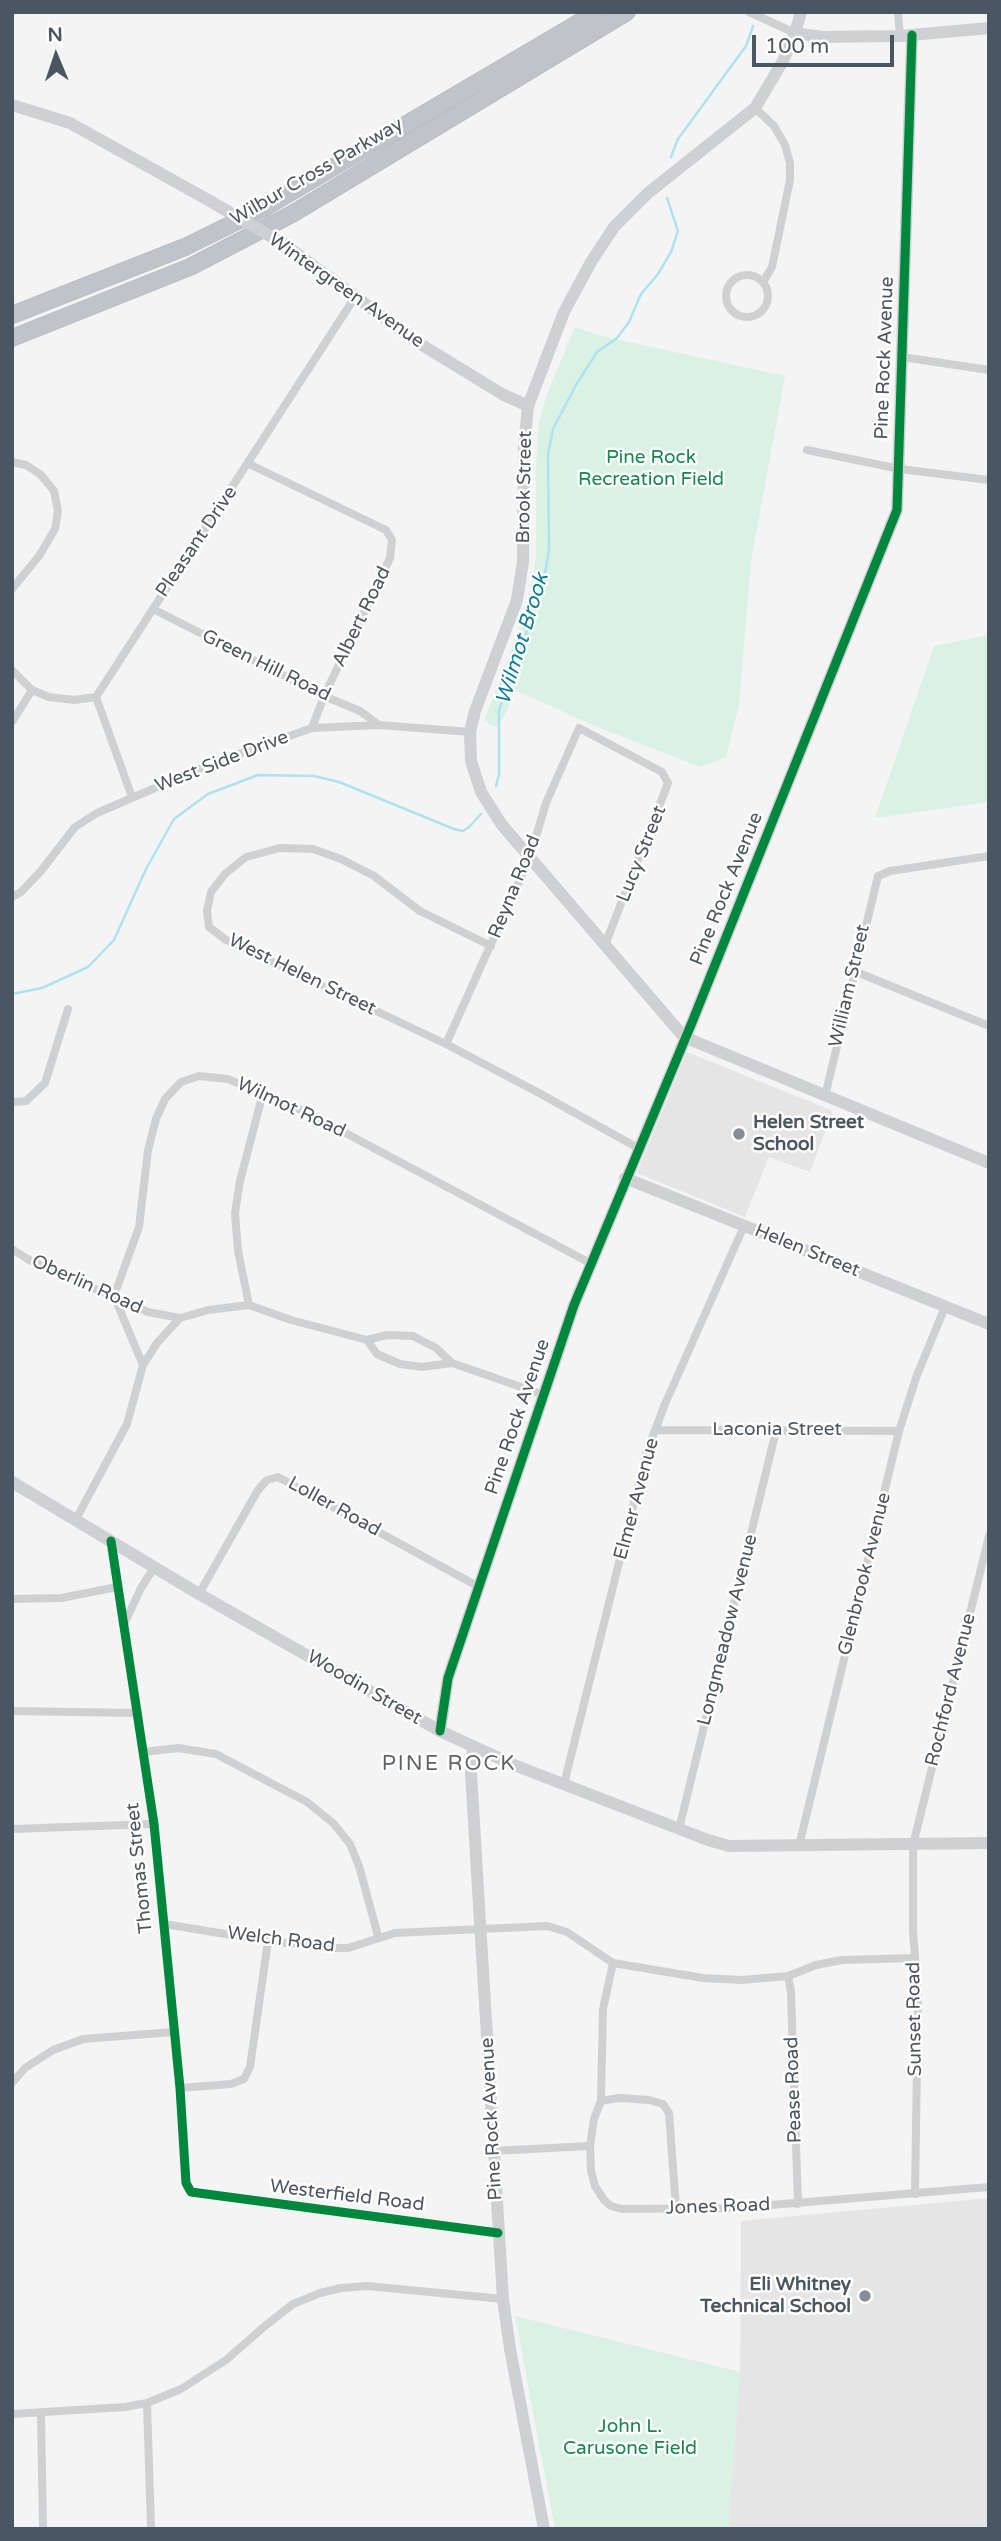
<!DOCTYPE html>
<html>
<head>
<meta charset="utf-8">
<style>
  body { margin:0 }
  #map { position:relative; width:1001px; height:2541px; overflow:hidden; background:#f4f4f4; font-family:"Varela Round",sans-serif }
  canvas { display:block }
  .frame { position:absolute; inset:0; border:14px solid #4a5661; pointer-events:none }
  .north { position:absolute; left:21px; top:21px; width:70px; height:70px; -webkit-text-stroke:5px #fff; paint-order:stroke; rotate:358deg; font-size:19px; font-weight:700; line-height:28px; text-align:center; color:#4a5661 }
  .north::after { content:''; display:block; margin:auto; width:24px; height:32px; background:#4a5661; clip-path:polygon(50% 0,100% 100%,50% 72%,0 100%) }
  .scale { position:absolute; left:752px; top:35px; width:142px; height:32px; box-sizing:border-box; border:4px solid #4a5661; border-top:0; padding-left:9px; font-size:21px; line-height:24px; white-space:nowrap; color:#4a5661; -webkit-text-stroke:5px #fff; paint-order:stroke }
</style>
</head>
<body>
<div id="map">
<canvas width="1001" height="2541"></canvas>
<div class="frame"></div>
<div class="north">N</div>
<div class="scale">100 m</div>
</div>
<script>
const ctx = document.querySelector('canvas').getContext('2d');
ctx.lineJoin = 'round';
function paint(path, color) {
  ctx.fillStyle = color;
  ctx.fill(path, 'evenodd');
}
function shape(rows) {
  const path = new Path2D();
  for (const r of rows) {
    if (r.length === 3) {
      path.moveTo(r[0] + r[2], r[1]);
      path.arc(r[0], r[1], r[2], 0, 2 * Math.PI);
      continue;
    }
    path.moveTo(r[0], r[1]);
    for (let i = 2; i < r.length; i += 2) path.lineTo(r[i], r[i + 1]);
  }
  return path;
}
function strokePath(path, color, width, dash) {
  ctx.strokeStyle = color;
  ctx.lineWidth = width;
  ctx.lineCap = dash ? 'butt' : 'round';
  ctx.setLineDash(dash || []);
  ctx.stroke(path);
}
function drawText(font, color, halo, rows, align = 'center') {
  ctx.font = font + ' "Varela Round",sans-serif';
  ctx.lineWidth = 5;
  ctx.setLineDash([]);
  ctx.textBaseline = 'middle';
  ctx.strokeStyle = halo;
  ctx.fillStyle = color;
  for (const [text, x, y, turn = 0] of rows) {
    ctx.save();
    ctx.translate(x, y);
    ctx.rotate((+turn || 0) * Math.PI / 180);
    ctx.textAlign = isNaN(turn) ? turn : align;
    if (halo) ctx.strokeText(text, 0, 0);
    ctx.fillText(text, 0, 0);
    ctx.restore();
  }
}
paint(shape([
  [687,1052,833,1111,810,1172,769,1157,745,1217,637,1173],
  [989,2198,989,2529,728,2529,740,2372,741,2221]
]), '#e6e5e6');
paint(shape([
  [575,327,601,336,785,376,751,561,739,705,726,757,701,767,597,727,515,690,505,715,496,727,484,721,523,619,531,588,536,557,536,466,539,422,546,397],
  [989,635,989,802,875,818,934,646],
  [515,2316,740,2372,728,2529,555,2529]
]), '#d9f2e3');
strokePath(shape([
  [671,157,678,139,746,46,753,26],
  [496,786,499,774,499,710,543,587,549,549,548,454,553,429,576,385,597,352,617,338,629,322,641,294,658,274,671,252,678,231,667,198],
  [12,994,42,988,88,967,114,940,146,869,174,819,208,794,258,775,314,776,339,782,454,829,463,831,469,827,481,814]
]), '#aee2f0', 2.5);
const highway = shape([
  [12,315,185,247,264,208,597,12],
  [12,338,190,267,292,214,627,12]
]);
strokePath(highway, '#b9bec3', 18);
strokePath(shape([
  [749,12,795,33],
  [898,12,900,36],
  [755,108,774,126,785,145,790,163,790,180,772,267,763,282],
  [747,296,21],
  [902,357,989,370],
  [807,450,900,469,989,480],
  [12,462,26,465,41,475,54,491,58,511,55,529,39,556,12,589],
  [249,464,386,530,392,540,390,558,324,696,312,728],
  [153,609,324,696,360,711,379,725],
  [12,670,32,690,49,697,74,700,96,697],
  [12,722,32,690],
  [132,797,96,697,355,297],
  [12,897,21,892,41,871,75,827,97,813,213,763,312,728,379,725,470,732],
  [491,946,420,911,374,876,341,859,313,849,280,848,246,857,225,874,211,892,207,911,209,927,226,940,446,1044,539,1093,638,1148],
  [854,971,989,1026],
  [446,1044,530,857,546,803,579,728,662,772,668,783,605,945],
  [825,1096,878,876,890,871,989,856],
  [12,1102,26,1101,45,1083,68,1009],
  [12,1249,29,1260,148,1312,180,1318,208,1310,249,1305,291,1320,367,1340,387,1335,413,1336,436,1348,452,1363,544,1395],
  [249,1305,238,1251,235,1213,240,1181,263,1093],
  [367,1340,377,1354,400,1364,422,1367,452,1363],
  [143,1365,114,1296,139,1227,148,1150,156,1119,165,1099,181,1082,199,1076,228,1079,306,1112,590,1263],
  [656,1430,899,1431],
  [76,1519,127,1424,143,1365,157,1343,180,1318],
  [111,1541,154,1824,180,2088,186,2183,191,2192,498,2233],
  [199,1594,258,1490,267,1480,278,1477,479,1587],
  [12,1599,61,1598,117,1587],
  [125,1622,141,1588,155,1566],
  [12,1711,138,1713],
  [144,1752,178,1748,216,1754,307,1802,333,1823,350,1844,359,1866,378,1936],
  [564,1784,646,1454,665,1404,744,1226],
  [12,1829,154,1824],
  [679,1829,776,1431],
  [799,1846,899,1431,917,1375,945,1307],
  [164,1924,268,1941,332,1948,348,1948,395,1933,547,1926,567,1932,613,1963,703,1978,742,1980,788,1976,816,1965,842,1960,915,1958],
  [613,1963,603,2009,601,2101,594,2119,590,2146,591,2171,595,2186,604,2200,611,2206,622,2209,735,2208,989,2187],
  [788,1976,791,1992,798,2204],
  [12,2083,25,2068,53,2050,83,2039,174,2032],
  [180,2088,231,2084,244,2079,250,2067,268,1941],
  [601,2101,619,2098,649,2100,663,2104,669,2113,676,2208],
  [492,2151,590,2146],
  [915,2194,918,1999,913,1930,913,1845,989,1536],
  [147,2403,151,2529],
  [41,2413,43,2529],
  [12,2414,125,2407,147,2403,181,2389,226,2360,265,2326,293,2304,320,2293,341,2288,367,2286,503,2299]
]), '#ced0d2', 8);
strokePath(shape([
  [801,12,795,33,783,61,755,108,648,193,614,227,591,262,564,312,528,406,524,447,523,562,517,600,475,711,470,732,471,761,481,792,502,825,684,1037,989,1163],
  [795,33,822,37,900,36,989,28],
  [12,105,70,123,210,201],
  [284,244,417,342,502,394,528,406],
  [625,1178,989,1324],
  [12,1482,199,1594,440,1731,514,1765,708,1840,729,1846,989,1843],
  [440,1731,448,1678,574,1305,693,1020,897,510,912,35],
  [473,1748,471,1774,503,2299,510,2349,544,2529]
]), '#ced0d4', 12);
strokePath(highway, '#bec4c9', 16);
strokePath(shape([
  [210,201,284,244]
]), '#ced0d4', 12);
strokePath(shape([
  [111,1541,154,1824,180,2088,186,2183,191,2192,498,2233],
  [440,1731,448,1678,574,1305,693,1020,897,510,912,35]
]), '#00873e', 9);
for (const [x, y, r, color] of [
  [739,1134,7,"#868d94"],
  [865,2296,7,"#868d94"]
]) {
  const dot = new Path2D();
  dot.arc(x, y, r, 0, 2 * Math.PI);
  ctx.fillStyle = color;
  ctx.fill(dot);
  strokePath(dot, '#fff', 2.5);
}
drawText('19px', '#4a5661', '#fff', [
  ["Wilbur Cross Parkway",317,172,-30],
  ["Wintergreen Avenue",346,291,35],
  ["Pine Rock Avenue",885,358,-88],
  ["Brook Street",525,487,-89],
  ["Pleasant Drive",197,542,-56],
  ["Albert Road",362,617,-64],
  ["Green Hill Road",266,666,26],
  ["West Side Drive",222,762,-21],
  ["Lucy Street",642,854,-68],
  ["Reyna Road",515,887,-68],
  ["Pine Rock Avenue",727,889,-68],
  ["West Helen Street",302,975,26],
  ["William Street",850,986,-77],
  ["Wilmot Road",291,1108,25],
  ["Helen Street",807,1251,22],
  ["Oberlin Road",87,1285,24],
  ["Pine Rock Avenue",518,1417,-71],
  ["Laconia Street",777,1430],
  ["Elmer Avenue",637,1499,-75],
  ["Loller Road",334,1507,29],
  ["Glenbrook Avenue",865,1574,-76],
  ["Longmeadow Avenue",728,1630,-76],
  ["Woodin Street",364,1688,30],
  ["Rochford Avenue",951,1690,-76],
  ["Thomas Street",140,1868,-96],
  ["Welch Road",281,1940,7],
  ["Sunset Road",915,2019,-91],
  ["Pease Road",794,2090,-92],
  ["Pine Rock Avenue",492,2119,-93],
  ["Westerfield Road",347,2196,7],
  ["Jones Road",718,2207,-2]
]);
drawText('19px', '#17864f', '#fff', [
  ["Pine Rock",651,458],
  ["Recreation Field",651,480],
  ["John L.",630,2427],
  ["Carusone Field",630,2449]
]);
drawText('bold 19px', '#4a5661', '#fff', [
  ["Helen Street",753,1123],
  ["School",753,1145],
  ["Eli Whitney",851,2285,"right"],
  ["Technical School",851,2307,"right"]
], 'left');
drawText('italic 21px', '#0c7c9b', '#fff', [
  ["Wilmot Brook",523,639,-73]
]);
ctx.letterSpacing = '2px';
drawText('21px', '#5f6368', '#fff', [
  ["PINE ROCK",449,1764]
]);
ctx.letterSpacing = '0px';
</script>
</body>
</html>
